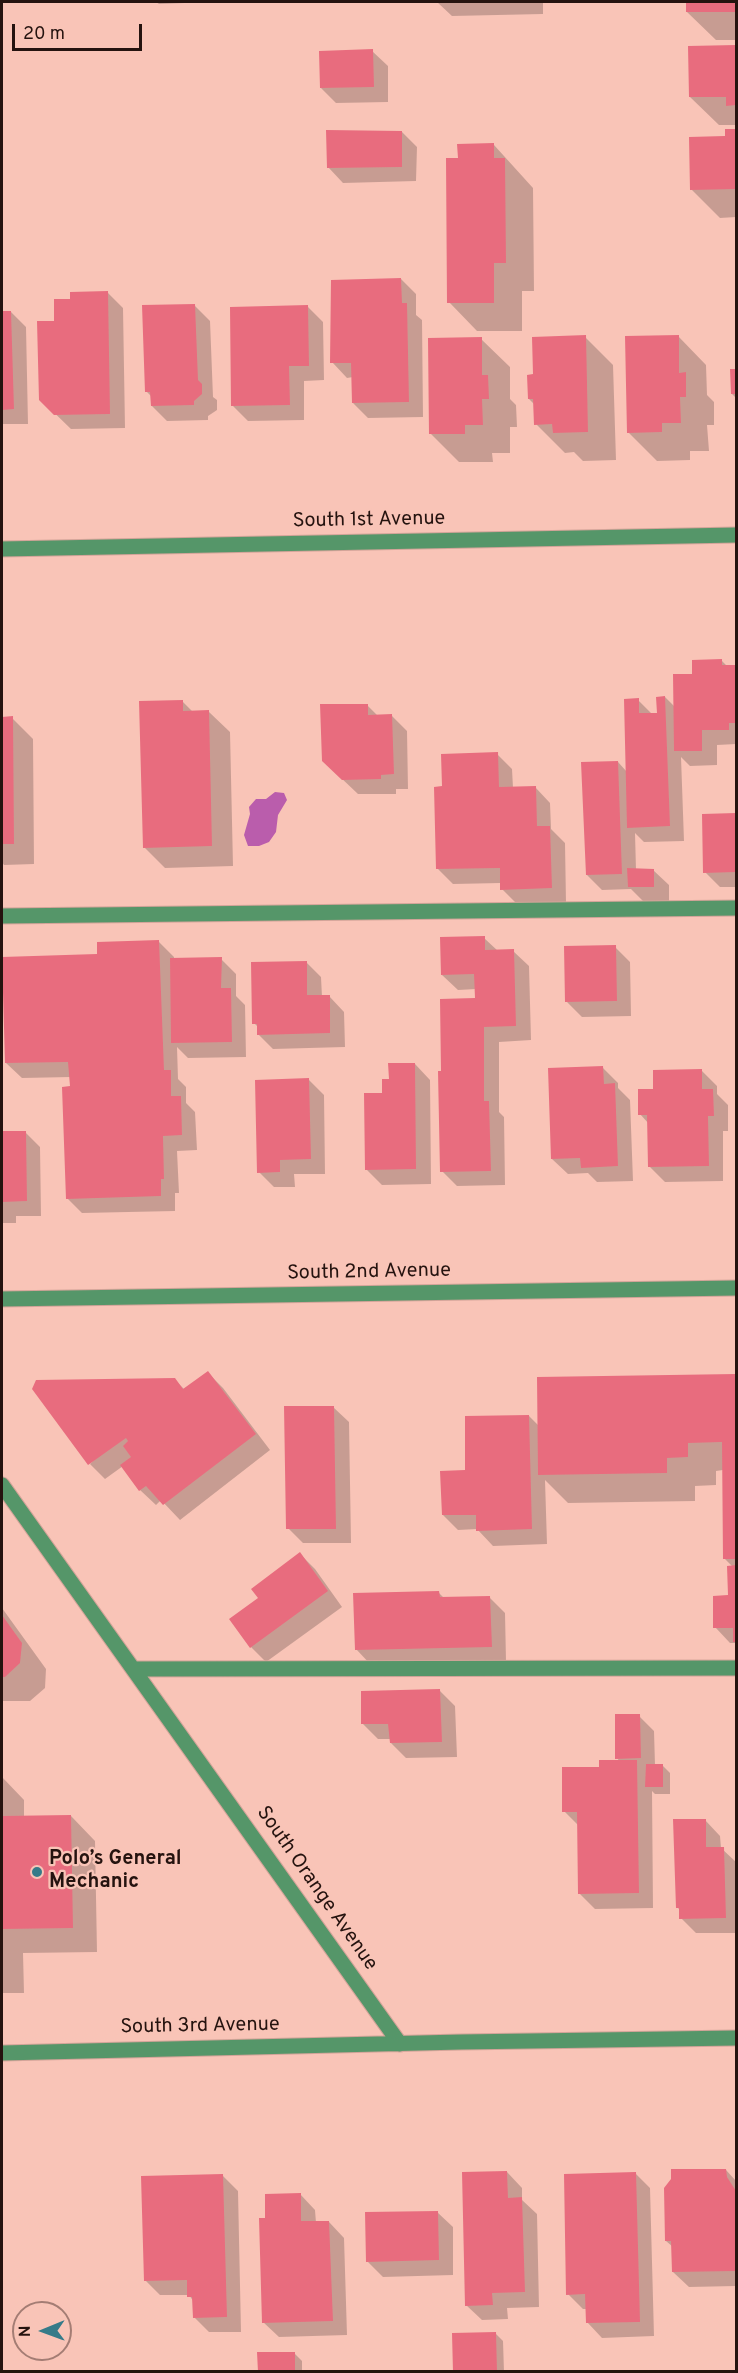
<!DOCTYPE html>
<html>
<head>
<meta charset="utf-8">
<style>
  body { margin:0 }
  #map { position:relative; width:738px; height:2373px; overflow:hidden; background:#f9c4b7; font-family:Overpass,sans-serif }
  canvas { display:block }
  .frame { position:absolute; inset:0; border:3px solid #25130f; pointer-events:none }
  .north { position:absolute; left:12px; top:2301px; width:60px; height:60px; box-sizing:border-box; background:#f9c4b7; border:2px solid #a47d74; border-radius:50%; rotate:269deg; font-size:16px; font-weight:700; line-height:24px; text-align:center; color:#25130f }
  .north::after { content:''; display:block; margin:auto; width:21px; height:27px; background:#367b89; clip-path:polygon(50% 0,100% 100%,50% 72%,0 100%) }
  .scale { position:absolute; left:12px; top:24px; width:130px; height:27px; box-sizing:border-box; border:3px solid #25130f; border-top:0; padding-left:8px; font-size:18px; line-height:21px; white-space:nowrap; color:#25130f; -webkit-text-stroke:4px #f9c4b7; paint-order:stroke }
</style>
</head>
<body>
<div id="map">
<canvas width="738" height="2373"></canvas>
<div class="frame"></div>
<div class="north">N</div>
<div class="scale">20 m</div>
</div>
<script>
const ctx = document.querySelector('canvas').getContext('2d');
ctx.lineJoin = 'round';
function paint(path, color) {
  ctx.fillStyle = color;
  ctx.fill(path, 'evenodd');
}
function shape(rows) {
  const path = new Path2D();
  for (const r of rows) {
    path.moveTo(r[0], r[1]);
    for (let i = 2; i < r.length; i += 2) path.lineTo(r[i], r[i + 1]);
  }
  return path;
}
function strokePath(path, color, width, dash) {
  ctx.strokeStyle = color;
  ctx.lineWidth = width;
  ctx.lineCap = dash ? 'butt' : 'round';
  ctx.setLineDash(dash || []);
  ctx.stroke(path);
}
function drawText(font, color, halo, rows, align = 'center') {
  ctx.font = font + ' Overpass,sans-serif';
  ctx.lineWidth = 4.5;
  ctx.setLineDash([]);
  ctx.textBaseline = 'middle';
  ctx.strokeStyle = halo;
  ctx.fillStyle = color;
  for (const [text, x, y, turn = 0] of rows) {
    ctx.save();
    ctx.translate(x, y);
    ctx.rotate((+turn || 0) * Math.PI / 180);
    ctx.textAlign = isNaN(turn) ? turn : align;
    if (halo) ctx.strokeText(text, 0, 0);
    ctx.fillText(text, 0, 0);
    ctx.restore();
  }
}
paint(shape([
  [275,792,284,793,287,800,278,815,276,832,269,842,259,846,248,846,244,835,250,814,249,807,256,799,266,799]
]), '#ba5dac');
paint(shape([
  [156,2,211,2,159,4],
  [437,2,543,2,543,14,452,16],
  [687,2,736,2,736,40,716,40,687,12],
  [689,47,736,47,736,125,719,125,690,97],
  [372,51,388,66,388,102,336,103,321,88],
  [726,131,736,131,736,217,720,218,691,189,726,138],
  [402,132,417,147,416,181,343,183,328,167],
  [494,145,533,188,534,291,522,291,522,331,477,331,449,302],
  [401,279,416,294,416,315,422,320,423,417,368,418,353,403,353,377,347,378,332,362],
  [108,293,123,308,125,428,71,429,40,399,56,322,72,300],
  [194,305,210,321,213,397,217,400,217,410,208,416,208,420,167,421,152,406,152,397,146,391],
  [308,307,323,322,324,380,304,381,304,420,248,421,233,406],
  [2,312,11,312,26,327,28,424,2,424],
  [678,336,706,365,707,395,714,402,714,425,707,425,709,451,690,451,690,460,657,461,628,432],
  [585,337,613,365,616,460,583,461,574,452,565,453,536,424,535,405,529,399,534,375],
  [481,339,510,367,510,399,516,405,517,427,510,427,510,453,492,453,493,462,459,462,431,434],
  [731,371,736,371,736,398,732,394],
  [722,661,728,667,736,666,736,744,717,745,717,765,690,766,681,757,684,841,644,842,635,833,636,870,653,870,669,885,669,902,644,902,631,889,602,890,587,875,618,762,627,772,638,700,653,715,659,715,665,697,675,707,694,675],
  [183,702,193,712,209,712,230,732,233,866,165,868,144,847],
  [367,705,378,716,392,716,407,731,408,789,396,789,396,794,358,794,339,776],
  [2,718,12,718,33,739,34,864,4,865,2,862],
  [497,754,512,769,513,788,535,787,550,803,551,829,565,843,566,903,517,904,502,889,501,883,453,884,438,869,444,788],
  [736,814,736,887,720,887,705,872,704,815],
  [484,938,498,951,513,951,529,966,531,1040,499,1042,499,1112,504,1117,505,1185,457,1186,442,1171,443,1072,476,999,476,989,458,990,442,975],
  [159,942,174,957,174,960,221,959,236,974,236,996,245,1005,246,1057,188,1058,177,1047,178,1079,186,1087,186,1103,195,1112,197,1150,177,1151,179,1193,175,1193,175,1211,82,1213,67,1198,71,1077,22,1078,6,1063,98,956],
  [615,947,630,962,631,1016,582,1017,567,1002],
  [306,962,321,977,322,997,329,996,344,1012,345,1047,273,1049,258,1034,258,1027,254,1023],
  [415,1064,430,1080,431,1184,382,1185,367,1170,384,1094,390,1081],
  [603,1068,618,1083,618,1088,630,1100,633,1181,597,1182,588,1173,568,1174,552,1159],
  [702,1071,717,1086,717,1094,728,1105,728,1131,723,1131,723,1181,665,1182,650,1167,649,1124,640,1114],
  [309,1080,324,1095,325,1174,294,1174,295,1187,274,1187,259,1172],
  [25,1132,40,1147,41,1216,16,1216,16,1223,3,1223,2,1133],
  [208,1373,223,1388,270,1450,180,1520,161,1500,156,1505,140,1490,123,1466,105,1479,90,1464,174,1379,185,1390],
  [736,1376,736,1643,730,1643,715,1627,729,1597,733,1567,724,1558,723,1470,716,1471,716,1485,695,1486,695,1501,568,1503,545,1480,547,1544,493,1546,477,1529,458,1530,443,1515,467,1472,529,1416,539,1426,538,1378],
  [333,1407,349,1422,351,1543,303,1543,288,1528],
  [300,1554,315,1569,342,1607,266,1662,251,1647,260,1599],
  [439,1593,445,1599,489,1597,505,1613,506,1661,371,1665,356,1649],
  [2,1608,46,1669,45,1688,30,1701,2,1701],
  [440,1691,455,1706,457,1757,406,1758,391,1743,391,1739,378,1739,363,1724],
  [639,1716,654,1731,655,1765,662,1765,670,1773,670,1794,655,1794,652,1791,653,1908,595,1909,580,1894,579,1826,564,1811,601,1768,620,1762,617,1758],
  [2,1777,24,1800,24,1817,71,1816,95,1841,97,1952,23,1953,24,1993,2,1993],
  [705,1820,720,1836,721,1848,736,1862,736,1933,696,1933,681,1918,681,1911,678,1908],
  [726,2170,736,2181,736,2286,689,2287,673,2272,673,2247,666,2241],
  [507,2172,522,2188,522,2200,537,2214,539,2307,507,2308,508,2319,482,2320,466,2305],
  [635,2173,650,2188,654,2336,602,2338,587,2322,587,2309,583,2309,568,2294],
  [223,2176,238,2191,241,2332,209,2332,194,2317,194,2302,189,2295,160,2295,145,2280],
  [300,2194,315,2210,316,2223,329,2222,344,2238,347,2335,279,2337,263,2322,267,2219],
  [437,2212,453,2227,453,2275,383,2277,368,2262],
  [495,2333,503,2341,504,2372,455,2372],
  [294,2353,302,2361,302,2372,259,2372]
]), '#0003');
paint(shape([
  [686,2,736,2,736,12,686,12],
  [736,45,736,105,726,106,726,97,689,97,688,46],
  [373,49,374,87,320,88,319,51],
  [725,129,736,129,736,189,690,190,689,137,725,136],
  [326,130,402,131,402,167,327,168],
  [494,143,494,158,505,158,506,263,494,263,494,303,447,303,446,158,458,158,457,144],
  [401,278,402,303,407,303,409,402,352,403,351,363,330,363,331,280],
  [108,291,110,414,54,415,39,400,37,321,54,321,54,299,70,299,70,292],
  [195,304,198,380,202,384,202,394,194,401,194,405,151,406,150,392,145,392,142,305],
  [308,305,309,366,289,366,290,405,231,406,230,307],
  [2,311,11,311,14,409,2,410],
  [586,335,588,432,553,433,552,424,534,425,533,399,528,399,527,375,533,374,532,337],
  [679,335,679,373,686,372,686,397,680,397,681,423,662,423,662,432,627,433,625,336],
  [482,337,482,375,488,375,489,399,482,399,483,425,465,425,465,434,429,434,428,338],
  [730,369,736,369,736,394,731,394],
  [722,659,722,665,736,665,736,723,729,723,729,730,702,730,702,751,674,751,673,674,692,674,692,660],
  [665,696,670,826,627,828,624,699,639,698,639,713,657,713,656,697],
  [183,700,183,711,209,710,212,846,143,848,139,701],
  [320,704,368,704,368,715,392,714,394,774,381,775,381,779,342,780,322,761],
  [13,716,14,844,2,844,2,717],
  [498,752,499,787,536,786,537,826,550,826,552,888,500,890,500,868,436,869,434,787,442,786,441,754],
  [618,761,622,874,586,875,581,762],
  [736,813,736,872,703,873,702,814],
  [627,868,654,869,654,887,628,887],
  [485,936,485,950,514,949,516,1026,484,1027,484,1101,489,1101,491,1171,440,1172,438,1071,441,1071,440,999,475,998,474,974,441,975,440,937],
  [159,940,164,1070,171,1070,171,1096,181,1096,182,1135,163,1136,164,1179,161,1179,161,1196,66,1199,62,1087,70,1086,68,1062,5,1063,2,957,97,954,97,942],
  [616,945,617,1001,565,1002,564,946],
  [222,957,221,988,231,988,232,1042,171,1043,170,958],
  [307,961,307,995,330,995,330,1033,257,1035,257,1024,252,1024,251,962],
  [388,1063,415,1063,416,1169,365,1170,364,1093,382,1093,382,1079,389,1079],
  [603,1066,604,1084,615,1083,618,1166,581,1168,580,1158,551,1159,548,1068],
  [702,1069,702,1089,713,1089,714,1116,708,1116,709,1166,648,1167,647,1115,638,1115,638,1089,653,1089,653,1070],
  [309,1078,311,1159,280,1160,280,1172,257,1173,255,1080],
  [2,1131,26,1131,27,1201,2,1202],
  [208,1371,256,1434,163,1505,146,1486,139,1491,120,1465,131,1457,123,1446,128,1441,126,1438,88,1465,32,1389,36,1380,175,1378,183,1389],
  [736,1374,736,1559,723,1559,722,1442,688,1443,688,1457,667,1458,667,1473,538,1475,537,1377],
  [284,1406,334,1406,336,1529,286,1529],
  [529,1415,532,1529,476,1531,476,1515,442,1515,440,1471,465,1470,465,1416],
  [300,1552,328,1591,250,1648,229,1619,258,1598,251,1589],
  [736,1565,736,1642,733,1642,733,1628,713,1628,713,1596,728,1595,727,1566],
  [439,1591,440,1597,490,1596,492,1647,355,1650,353,1593],
  [2,1615,22,1643,20,1663,5,1677,2,1677],
  [440,1689,442,1742,390,1743,388,1724,361,1724,361,1691],
  [615,1714,640,1714,641,1758,615,1759],
  [599,1760,637,1760,639,1893,578,1894,577,1812,562,1812,562,1767,599,1767],
  [646,1764,663,1764,663,1787,645,1787],
  [71,1815,73,1928,2,1929,2,1816],
  [673,1819,706,1819,706,1847,724,1847,726,1918,679,1919,679,1908,676,1908],
  [671,2169,726,2169,727,2177,736,2191,736,2271,672,2272,671,2241,665,2241,664,2188,671,2179],
  [507,2171,508,2198,522,2197,525,2292,492,2293,493,2305,465,2306,462,2172],
  [636,2172,640,2322,586,2323,585,2294,566,2295,564,2174],
  [223,2174,227,2317,193,2318,192,2297,187,2297,187,2280,144,2281,141,2176],
  [301,2193,301,2221,329,2221,333,2321,262,2323,259,2218,265,2218,265,2194],
  [438,2211,439,2260,366,2262,365,2212],
  [496,2332,497,2372,453,2372,452,2333],
  [257,2352,295,2352,295,2372,258,2372]
]), '#e86c7e');
const minor = shape([
  [2,549,736,535],
  [2,916,736,908],
  [2,1299,736,1288],
  [2,1485,400,2044],
  [134,1669,736,1668],
  [2,2053,461,2042,736,2038]
]);
strokePath(minor, '#d3a499', 17);
strokePath(minor, '#559669', 15);
for (const [x, y, r, color] of [
  [37,1872,6,"#367b89"]
]) {
  const dot = new Path2D();
  dot.arc(x, y, r, 0, 2 * Math.PI);
  ctx.fillStyle = color;
  ctx.fill(dot);
  strokePath(dot, '#f9c4b7', 2);
}
drawText('20px', '#25130f', '#f9c4b7', [
  ["South 1st Avenue",369,521,-1],
  ["South 2nd Avenue",369,1273,-1],
  ["South Orange Avenue",316,1889,55],
  ["South 3rd Avenue",200,2027,-1]
]);
drawText('bold 20px', '#25130f', '#f9c4b7', [
  ["Polo’s General",49,1860],
  ["Mechanic",49,1883]
], 'left');
</script>
</body>
</html>
